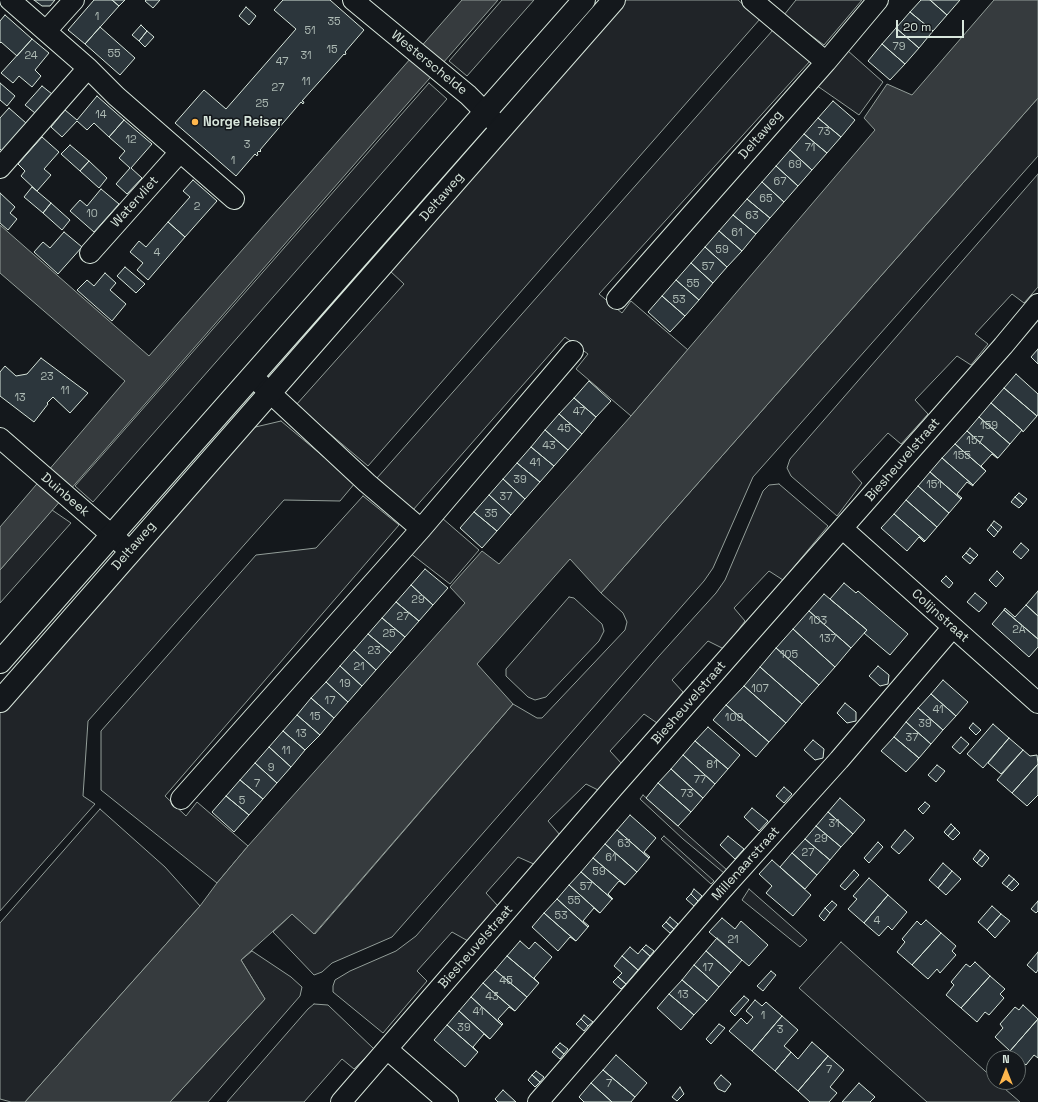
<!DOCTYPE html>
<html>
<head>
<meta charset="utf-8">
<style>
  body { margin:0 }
  #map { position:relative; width:1038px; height:1102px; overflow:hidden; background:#14181c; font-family:"Space Grotesk",sans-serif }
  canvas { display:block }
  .north { position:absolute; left:986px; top:1050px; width:40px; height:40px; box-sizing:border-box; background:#14181c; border:1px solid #626a69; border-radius:50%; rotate:0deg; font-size:11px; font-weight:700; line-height:16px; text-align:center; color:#d8e6dc }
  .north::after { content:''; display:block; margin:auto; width:14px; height:18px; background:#ffb74d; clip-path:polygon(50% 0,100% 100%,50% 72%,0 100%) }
  .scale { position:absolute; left:896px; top:20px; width:68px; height:18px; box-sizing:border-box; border:2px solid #d8e6dc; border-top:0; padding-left:5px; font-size:12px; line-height:14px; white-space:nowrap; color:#d8e6dc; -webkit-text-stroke:3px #14181c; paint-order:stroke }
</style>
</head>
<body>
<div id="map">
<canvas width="1038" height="1102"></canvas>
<div class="north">N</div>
<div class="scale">20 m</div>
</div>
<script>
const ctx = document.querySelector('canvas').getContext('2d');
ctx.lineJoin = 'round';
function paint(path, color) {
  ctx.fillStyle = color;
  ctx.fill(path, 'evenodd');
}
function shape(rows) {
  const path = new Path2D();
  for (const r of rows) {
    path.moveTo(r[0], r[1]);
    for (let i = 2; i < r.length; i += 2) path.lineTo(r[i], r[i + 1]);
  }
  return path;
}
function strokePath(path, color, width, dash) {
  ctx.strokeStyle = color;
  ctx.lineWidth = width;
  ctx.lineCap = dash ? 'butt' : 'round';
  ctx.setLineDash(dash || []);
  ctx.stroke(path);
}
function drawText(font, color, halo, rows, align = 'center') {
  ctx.font = font + ' "Space Grotesk",sans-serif';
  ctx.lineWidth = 3;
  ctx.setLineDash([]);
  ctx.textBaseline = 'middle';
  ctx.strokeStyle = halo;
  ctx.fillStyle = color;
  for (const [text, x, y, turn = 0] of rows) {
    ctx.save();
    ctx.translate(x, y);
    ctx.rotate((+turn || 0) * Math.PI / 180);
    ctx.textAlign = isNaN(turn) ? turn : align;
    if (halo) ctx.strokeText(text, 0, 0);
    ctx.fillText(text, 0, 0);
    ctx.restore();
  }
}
const green = shape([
  [502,0,534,0,467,76,449,61,502,0],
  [626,0,738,0,760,19,368,466,296,405,404,284,390,271,626,0],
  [796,0,862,0,824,45,784,15,796,0],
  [773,30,810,61,599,294,622,313,631,301,688,350,631,416,576,369,588,354,565,337,413,510,377,478,773,30],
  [847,50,883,82,859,115,816,85,847,50],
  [429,83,447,99,93,502,75,486,429,83],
  [1038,98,1038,156,753,477,713,568,704,581,392,937,332,963,322,972,314,975,273,932,292,914,315,934,513,704,537,718,542,718,625,630,627,622,623,613,601,593,1038,98],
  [1038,174,1038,287,1024,303,1012,294,975,334,988,344,971,365,957,356,915,400,928,414,901,444,888,433,852,472,862,483,837,516,791,476,787,468,790,459,1038,174],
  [281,421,355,483,340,501,284,500,88,721,83,796,95,804,0,911,0,713,247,429,281,421],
  [779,484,828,526,783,580,769,571,734,608,745,621,724,649,708,641,672,680,683,692,657,723,644,714,610,751,622,764,600,791,586,784,548,821,560,835,536,865,518,857,486,893,498,906,468,941,452,932,417,971,427,981,383,1033,333,992,333,986,335,980,350,971,396,951,416,936,659,656,716,593,725,580,763,491,769,485,779,484],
  [363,496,399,525,165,796,186,816,197,802,248,846,217,883,101,790,101,731,256,555,316,548,363,496],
  [52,510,71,523,0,603,0,570,52,510],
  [442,518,479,550,450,584,410,553,442,518],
  [569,597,574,598,602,624,604,631,599,641,546,697,535,700,528,697,506,676,506,669,569,597],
  [643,795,727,870,724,873,683,839,640,799,643,795],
  [100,809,165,867,200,906,25,1102,11,1102,0,1099,0,923,100,809],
  [664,836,714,881,711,884,661,839,664,836],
  [749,889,807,940,800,947,742,900,749,889],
  [841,942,994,1079,994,1082,997,1082,1020,1102,927,1102,799,988,841,942],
  [252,951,291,977,302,987,300,996,208,1102,170,1102,265,999,241,960,252,951],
  [314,1004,328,1005,374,1049,354,1069,342,1059,304,1102,227,1102,308,1009,314,1004]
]);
paint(green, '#202428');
strokePath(green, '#939e99', 1);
const water = shape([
  [462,0,498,0,0,570,0,527,125,381,0,273,0,225,149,356,462,0],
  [994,0,1038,0,1038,98,601,593,570,559,477,664,513,704,314,934,292,914,241,960,265,999,170,1102,25,1102,200,906,217,883,248,846,465,603,450,587,482,551,499,564,631,416,875,130,864,118,887,84,912,95,994,0]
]);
paint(water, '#363b3e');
strokePath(water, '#939e99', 1);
const building = shape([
  [34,0,55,0,50,6,42,6,34,0],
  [94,0,112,0,119,6,85,44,68,30,94,0],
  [112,0,125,0,119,6,112,0],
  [146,0,160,0,153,8,145,1,146,0],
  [283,0,330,0,364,30,345,52,346,53,345,55,344,54,302,101,304,102,303,104,301,102,260,150,261,151,260,152,259,151,257,153,258,154,257,156,255,154,236,176,175,123,204,90,226,109,296,29,274,10,283,0],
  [921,0,930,0,947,15,933,31,910,12,921,0],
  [930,0,960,0,947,15,930,0],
  [246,7,256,16,249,25,239,16,246,7],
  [910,12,933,31,919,48,896,28,910,12],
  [5,15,32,39,17,56,1,42,0,43,0,21,5,15],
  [141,25,147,31,139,41,132,35,141,25],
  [100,27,135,58,120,75,85,44,100,27],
  [896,28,919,48,905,64,882,44,896,28],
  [147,31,154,37,145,47,139,41,147,31],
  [32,39,49,53,35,70,41,76,32,87,19,76,13,83,1,73,32,39],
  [882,44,905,64,890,80,868,61,882,44],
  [0,83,15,96,7,106,0,100,0,83],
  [42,86,52,94,35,113,25,105,42,86],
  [97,96,124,120,109,137,94,123,87,130,77,121,62,137,51,127,65,110,77,120,97,96],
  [833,101,855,120,841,137,818,118,833,101],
  [9,108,26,123,2,151,0,149,0,118,9,108],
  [818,118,841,137,827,153,804,134,818,118],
  [124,120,152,144,131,168,142,178,127,194,116,184,130,168,119,158,125,151,109,137,124,120],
  [804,134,827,153,812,170,790,150,804,134],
  [42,137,59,152,44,169,51,175,37,191,21,176,25,171,18,164,42,137],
  [70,145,89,161,80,171,61,154,70,145],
  [790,150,812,170,798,186,776,166,790,150],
  [89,161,107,178,99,188,80,171,89,161],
  [776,166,798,186,784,202,762,182,776,166],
  [193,180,217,201,185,237,168,222,190,197,183,191,193,180],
  [762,182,784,202,770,218,747,199,762,182],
  [32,187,51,203,43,213,24,197,32,187],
  [101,189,119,204,94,232,70,211,80,200,87,206,101,189],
  [0,193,15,207,10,213,17,219,8,230,0,223,0,193],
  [747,199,770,218,756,234,733,215,747,199],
  [51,203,70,220,62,230,43,213,51,203],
  [733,215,756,234,742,251,719,231,733,215],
  [168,222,185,237,148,280,137,270,143,263,130,252,139,241,146,247,168,222],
  [719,231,742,251,727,267,705,247,719,231],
  [64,232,82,247,58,274,34,252,43,242,50,248,64,232],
  [705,247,727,267,713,283,691,263,705,247],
  [691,263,713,283,699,300,676,280,691,263],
  [125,267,145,284,136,293,117,276,125,267],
  [105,273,116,283,110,290,126,304,112,321,77,290,87,280,94,286,105,273],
  [676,280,699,300,685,316,662,296,676,280],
  [662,296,685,316,670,332,648,312,662,296],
  [1038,349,1038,364,1031,357,1038,349],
  [41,358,88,393,70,413,53,397,47,403,48,404,34,422,0,396,0,372,5,366,16,376,27,374,41,358],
  [1016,374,1038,394,1038,414,1037,416,1004,388,1016,374],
  [589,381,611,401,596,417,574,398,589,381],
  [1004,388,1037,416,1023,432,1022,430,991,403,1004,388],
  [574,398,596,417,582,434,559,414,574,398],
  [991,403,1022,430,1010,444,979,417,991,403],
  [559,414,582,434,568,450,545,430,559,414],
  [979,417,1010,444,998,458,967,431,979,417],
  [545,430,568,450,554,466,531,447,545,430],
  [967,431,998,458,997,458,992,454,981,466,986,471,955,444,967,431],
  [955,444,986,471,973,485,942,458,955,444],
  [531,447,554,466,540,482,517,463,531,447],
  [942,458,973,485,973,486,967,482,957,494,962,498,961,499,930,472,942,458],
  [517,463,540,482,525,499,503,479,517,463],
  [930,472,961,499,949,513,918,486,930,472],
  [503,479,525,499,511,515,489,495,503,479],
  [918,486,949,513,937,527,906,500,918,486],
  [1019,493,1027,499,1023,504,1015,497,1019,493],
  [489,495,511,515,497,531,474,512,489,495],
  [1015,497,1023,504,1019,508,1011,502,1015,497],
  [906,500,937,527,925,541,894,514,906,500],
  [474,512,497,531,482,548,460,528,474,512],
  [894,514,925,541,924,542,919,537,907,551,881,528,894,514],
  [994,521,1002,527,998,532,991,525,994,521],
  [991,525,998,532,994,537,987,530,991,525],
  [1021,543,1029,550,1021,559,1013,552,1021,543],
  [970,548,978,555,974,559,966,553,970,548],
  [966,553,974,559,970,564,962,557,966,553],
  [425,569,448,588,433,605,411,585,425,569],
  [997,571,1004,578,996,587,989,580,997,571],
  [946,576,953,583,949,588,941,581,946,576],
  [844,583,856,593,858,591,908,634,890,655,864,633,867,630,830,599,844,583],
  [411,585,433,605,419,621,396,602,411,585],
  [1038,591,1038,616,1026,605,1038,591],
  [975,593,987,603,979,612,967,602,975,593],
  [824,594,867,630,851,648,809,611,824,594],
  [396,602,419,621,405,637,382,618,396,602],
  [1026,605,1038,616,1038,639,1004,610,1005,608,1015,617,1026,605],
  [1004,610,1038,639,1038,647,1029,657,992,624,1004,610],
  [809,611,851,648,835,667,793,629,809,611],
  [382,618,405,637,391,653,368,634,382,618],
  [793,629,835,667,819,685,776,648,793,629],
  [368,634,391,653,376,670,354,650,368,634],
  [776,648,819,685,802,704,760,667,776,648],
  [354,650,376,670,362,686,340,666,354,650],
  [340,666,362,686,348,702,326,682,340,666],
  [878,666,889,675,888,684,880,686,869,676,878,666],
  [760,667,802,704,786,723,744,686,760,667],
  [943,680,968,702,956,716,931,694,943,680],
  [326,682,348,702,334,718,311,698,326,682],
  [744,686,786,723,769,742,726,705,744,686],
  [931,694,956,716,943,730,918,708,931,694],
  [311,698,334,718,320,735,297,715,311,698],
  [845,703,856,712,856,721,847,723,837,713,845,703],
  [726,705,769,742,756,757,713,720,726,705],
  [918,708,943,730,931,744,906,722,918,708],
  [297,715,320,735,305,750,283,731,297,715],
  [906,722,931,744,919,758,894,737,906,722],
  [973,723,981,730,976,735,969,728,973,723],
  [993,724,1009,738,983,768,967,754,993,724],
  [708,727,740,755,728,769,695,741,708,727],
  [283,731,305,750,291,767,269,747,283,731],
  [894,737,919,758,906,772,881,751,894,737],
  [961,737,969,744,960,754,952,747,961,737],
  [1009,738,1023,750,1001,774,988,763,1009,738],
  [813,740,824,749,823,758,815,760,804,750,813,740],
  [695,741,728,769,715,784,683,755,695,741],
  [269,747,291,767,277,783,255,763,269,747],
  [1023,750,1030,756,1037,755,1038,764,1012,793,997,780,1023,750],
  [683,755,715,784,703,798,671,769,683,755],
  [255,763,277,783,263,799,240,780,255,763],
  [1038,764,1038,795,1027,806,1012,793,1038,764],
  [937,765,945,771,936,782,928,775,937,765],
  [671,769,703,798,691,812,658,783,671,769],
  [240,780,263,799,249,815,226,796,240,780],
  [658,783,691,812,678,826,646,798,658,783],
  [784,787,792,794,784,803,776,796,784,787],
  [226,796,249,815,234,832,212,812,226,796],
  [840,798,865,820,853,834,828,812,840,798],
  [925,802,930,806,923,814,918,809,925,802],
  [752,808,768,821,759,831,744,817,752,808],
  [828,812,853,834,841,847,816,826,828,812],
  [630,815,656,838,644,852,650,857,649,858,617,830,630,815],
  [951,824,955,828,948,836,944,832,951,824],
  [816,826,841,847,830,860,805,839,816,826],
  [955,828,960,833,953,840,948,836,955,828],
  [617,830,649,858,637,872,605,844,617,830],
  [905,830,914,838,899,854,891,847,905,830],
  [728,836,744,849,735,859,720,845,728,836],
  [805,839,830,860,817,875,792,853,805,839],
  [878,842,883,847,869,863,864,858,878,842],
  [605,844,637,872,625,885,593,858,605,844],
  [980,850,985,854,977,863,973,859,980,850],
  [792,853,817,875,805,889,780,867,792,853],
  [985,854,989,858,982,867,977,863,985,854],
  [593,858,625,885,619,881,608,894,613,899,612,899,581,872,593,858],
  [772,860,811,895,793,916,766,893,772,886,759,874,772,860],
  [943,863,952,871,938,888,929,880,943,863],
  [854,870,859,875,845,890,840,886,854,870],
  [952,871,961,879,946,895,938,888,952,871],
  [581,872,612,899,600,913,569,885,581,872],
  [1009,875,1014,879,1007,887,1002,883,1009,875],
  [869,878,888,895,864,923,848,909,857,899,853,896,869,878],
  [1014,879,1019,884,1012,891,1007,887,1014,879],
  [569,885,600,913,594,908,583,921,589,926,588,927,557,899,569,885],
  [694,889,702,896,698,901,691,894,694,889],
  [691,894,698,901,694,906,686,899,691,894],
  [888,895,907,912,892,930,888,926,879,936,864,923,888,895],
  [557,899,588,927,576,941,544,913,557,899],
  [832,901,837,905,830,913,825,908,832,901],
  [1038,901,1038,911,1036,913,1031,909,1038,901],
  [992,906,1001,914,987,930,978,922,992,906],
  [825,908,830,913,824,921,819,916,825,908],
  [544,913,576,941,570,937,558,951,532,927,544,913],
  [1001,914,1010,921,995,938,987,930,1001,914],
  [670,917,678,924,674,929,666,922,670,917],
  [722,918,735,929,741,921,768,945,749,966,709,932,722,918],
  [926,920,941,933,912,965,897,952,905,942,902,939,917,921,921,925,926,920],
  [666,922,674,929,670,933,662,926,666,922],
  [941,933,956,946,952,951,956,955,940,973,937,969,928,979,912,965,941,933],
  [717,938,742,960,731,973,706,951,717,938],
  [520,941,529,949,535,942,552,957,534,978,539,983,507,956,520,941],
  [646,945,654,951,650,956,642,949,646,945],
  [630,947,638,954,642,949,650,956,638,970,622,956,630,947],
  [706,951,731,973,719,987,694,965,706,951],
  [1038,952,1038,970,1036,973,1027,965,1038,952],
  [507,956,539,983,527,997,495,970,507,956],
  [622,956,638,970,626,984,618,977,622,973,614,966,622,956],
  [975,962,990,976,961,1008,946,995,954,985,951,982,966,964,970,967,975,962],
  [694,965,719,987,707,1001,682,980,694,965],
  [495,970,527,997,515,1011,483,983,495,970],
  [771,971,776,975,763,991,757,986,771,971],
  [990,976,1005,989,1000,994,1004,998,989,1015,985,1012,977,1022,961,1008,990,976],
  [618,977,626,984,621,989,613,982,618,977],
  [682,980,707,1001,694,1015,669,994,682,980],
  [483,983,515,1011,509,1007,498,1019,503,1024,502,1025,471,997,483,983],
  [669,994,694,1015,681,1030,657,1008,669,994],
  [744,996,749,1000,735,1016,730,1011,744,996],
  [471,997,502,1025,490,1039,459,1011,471,997],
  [755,1000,762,1006,766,1002,782,1016,752,1051,729,1031,741,1018,747,1024,753,1017,746,1011,755,1000],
  [1023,1005,1038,1019,1010,1051,995,1037,1003,1028,1000,1024,1015,1007,1019,1010,1023,1005],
  [459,1011,490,1039,484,1034,473,1047,478,1052,447,1025,459,1011],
  [584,1015,593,1022,588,1026,581,1019,584,1015],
  [782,1016,798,1030,784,1046,791,1052,775,1071,752,1051,782,1016],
  [581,1019,588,1026,584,1031,576,1024,581,1019],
  [1038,1019,1038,1058,1034,1055,1026,1065,1010,1051,1038,1019],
  [719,1024,725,1028,711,1044,706,1039,719,1024],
  [447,1025,478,1052,465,1067,434,1040,447,1025],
  [812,1042,828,1056,798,1091,775,1071,791,1052,798,1059,812,1042],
  [560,1043,568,1049,564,1054,556,1047,560,1043],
  [556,1047,564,1054,560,1059,552,1052,556,1047],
  [616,1055,647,1083,635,1097,603,1070,616,1055],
  [828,1056,844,1070,830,1087,837,1093,829,1102,810,1102,798,1091,828,1056],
  [603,1070,635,1097,631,1102,612,1102,591,1083,603,1070],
  [536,1071,544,1077,540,1082,532,1075,536,1071],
  [532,1075,540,1082,535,1087,528,1080,532,1075],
  [721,1075,731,1084,725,1092,718,1089,714,1083,721,1075],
  [591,1083,612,1102,584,1102,579,1097,591,1083],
  [859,1083,875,1097,870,1102,842,1102,859,1083],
  [680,1087,684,1094,677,1101,672,1097,680,1087],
  [503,1090,516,1102,498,1102,495,1099,503,1090]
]);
paint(building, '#2c363c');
strokePath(building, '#d8e6dc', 1);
const minor = shape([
  [10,0,88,68,116,96,234,199],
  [353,0,468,95,497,124],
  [752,0,826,62],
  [46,31,74,0],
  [0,168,88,68],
  [90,253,180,152],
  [617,299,826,62,878,0],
  [252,376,367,483,421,529],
  [0,438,130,551],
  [843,529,1038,703],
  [181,799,421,529,573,351],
  [387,1049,448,1102],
  [341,1102,613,788,1003,346,1038,304],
  [538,1102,721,891,839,760,953,627]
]);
const tertiary = shape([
  [0,662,584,0],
  [0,701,614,0]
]);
strokePath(minor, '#d8e6dc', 22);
strokePath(tertiary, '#d8e6dc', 24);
strokePath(minor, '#14181c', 20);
strokePath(tertiary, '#14181c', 22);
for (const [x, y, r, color] of [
  [195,122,4,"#ffb74d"]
]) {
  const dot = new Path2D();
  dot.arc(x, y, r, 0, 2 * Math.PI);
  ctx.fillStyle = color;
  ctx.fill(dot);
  strokePath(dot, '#14181c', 1.5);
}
drawText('11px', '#adbab4', null, [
  ["1",97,17],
  ["35",334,22],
  ["51",310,31],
  ["79",899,47],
  ["15",332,50],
  ["55",114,54],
  ["24",31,56],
  ["31",306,56],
  ["47",282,62],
  ["11",306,82],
  ["27",278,88],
  ["25",262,104],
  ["14",101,115],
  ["73",824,132],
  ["12",131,140],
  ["3",247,145],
  ["71",810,148],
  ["1",233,161],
  ["69",795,165],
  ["67",780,182],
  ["65",766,199],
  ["2",197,207],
  ["10",92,214],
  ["63",752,216],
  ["61",737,233],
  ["59",722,250],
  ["4",157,253],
  ["57",708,267],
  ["55",693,284],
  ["53",679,300],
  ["23",47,377],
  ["11",65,391],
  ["13",20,398],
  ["47",579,412],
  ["159",989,426],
  ["45",564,429],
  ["157",975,441],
  ["43",549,446],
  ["155",962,456],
  ["41",535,463],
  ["39",520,480],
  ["151",934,485],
  ["37",506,497],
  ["35",491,514],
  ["29",418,600],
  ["27",403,617],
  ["103",818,621],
  ["2A",1019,630],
  ["25",389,634],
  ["137",828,639],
  ["23",374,651],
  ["105",789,655],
  ["21",359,667],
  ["19",345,684],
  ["107",760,689],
  ["17",330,701],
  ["41",938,710],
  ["15",315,717],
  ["109",734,718],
  ["39",925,724],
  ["13",301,734],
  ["37",912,738],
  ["11",286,751],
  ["81",712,765],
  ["9",271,768],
  ["77",700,780],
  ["7",257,784],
  ["73",687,794],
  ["5",242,801],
  ["31",834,824],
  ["29",821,839],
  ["63",624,844],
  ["27",808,853],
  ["61",611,858],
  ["59",599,872],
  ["57",586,887],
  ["55",574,901],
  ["53",561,916],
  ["4",877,921],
  ["21",733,940],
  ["17",708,968],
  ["45",506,981],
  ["13",683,995],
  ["43",492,997],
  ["41",478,1012],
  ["1",763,1016],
  ["39",464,1028],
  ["3",780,1030],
  ["7",829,1070],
  ["7",609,1084]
]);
drawText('13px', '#d8e6dc', '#14181c', [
  ["Westerschelde",429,63,39],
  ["Deltaweg",761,135,-49],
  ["Deltaweg",442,197,-49],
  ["Watervliet",135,202,-48],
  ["Biesheuvelstraat",903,460,-49],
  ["Duinbeek",65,495,41],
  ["Deltaweg",134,546,-49],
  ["Colijnstraat",940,616,42],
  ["Biesheuvelstraat",689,703,-49],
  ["Millenaarstraat",746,864,-48],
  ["Biesheuvelstraat",476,947,-49]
]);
drawText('bold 13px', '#d8e6dc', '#14181c', [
  ["Norge Reiser",203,122]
], 'left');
</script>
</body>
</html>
